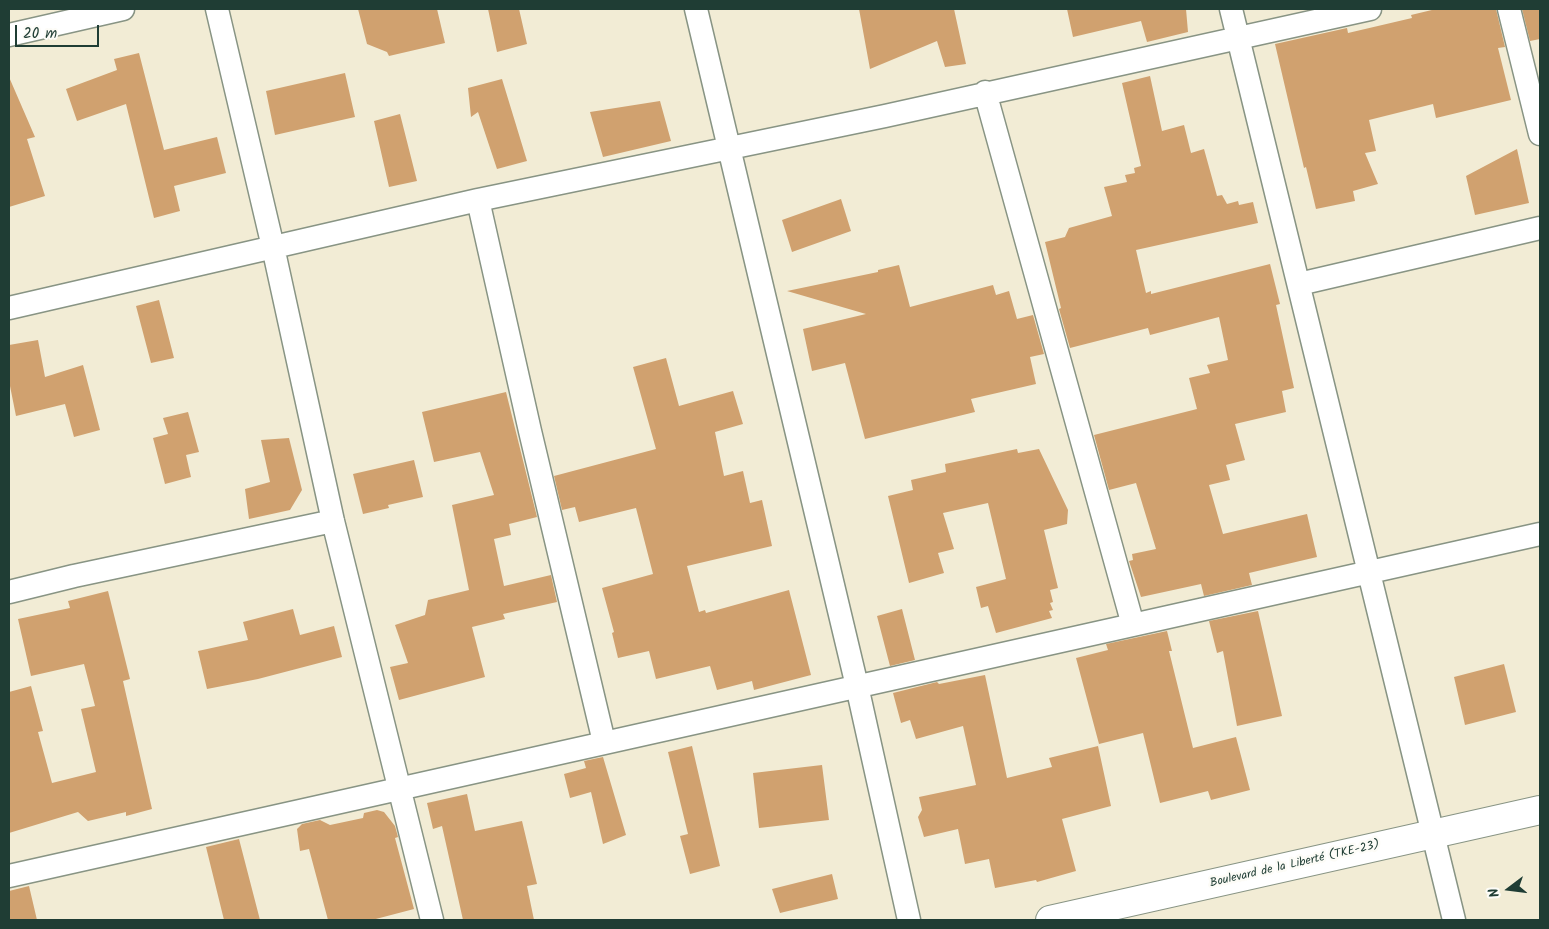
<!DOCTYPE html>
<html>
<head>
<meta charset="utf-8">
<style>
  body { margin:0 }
  #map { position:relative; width:1549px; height:929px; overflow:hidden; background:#f2ecd5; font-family:Kalam,sans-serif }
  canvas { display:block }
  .frame { position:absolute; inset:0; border:10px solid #1f3d34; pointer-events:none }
  .north { position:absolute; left:1484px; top:864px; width:50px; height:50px; -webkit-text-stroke:4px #fdfcf7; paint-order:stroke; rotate:255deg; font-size:14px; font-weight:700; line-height:20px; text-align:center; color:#1f3d34 }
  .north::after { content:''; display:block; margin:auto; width:18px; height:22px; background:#1f3d34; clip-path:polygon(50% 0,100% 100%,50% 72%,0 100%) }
  .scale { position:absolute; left:15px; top:25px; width:84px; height:22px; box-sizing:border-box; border:2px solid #1f3d34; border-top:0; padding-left:6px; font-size:15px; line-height:18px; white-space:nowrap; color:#1f3d34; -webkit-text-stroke:4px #fdfcf7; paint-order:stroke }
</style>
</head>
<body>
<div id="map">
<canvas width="1549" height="929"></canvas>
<div class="frame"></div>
<div class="north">N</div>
<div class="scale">20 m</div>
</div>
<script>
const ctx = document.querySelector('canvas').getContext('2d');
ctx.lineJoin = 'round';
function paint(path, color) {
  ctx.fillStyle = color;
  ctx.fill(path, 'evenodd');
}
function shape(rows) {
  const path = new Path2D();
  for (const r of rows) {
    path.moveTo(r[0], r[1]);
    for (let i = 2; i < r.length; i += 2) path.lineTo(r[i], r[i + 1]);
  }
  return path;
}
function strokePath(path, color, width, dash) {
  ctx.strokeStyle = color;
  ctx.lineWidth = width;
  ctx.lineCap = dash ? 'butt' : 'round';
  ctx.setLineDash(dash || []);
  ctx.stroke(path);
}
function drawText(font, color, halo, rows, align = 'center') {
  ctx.font = font + ' Kalam,sans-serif';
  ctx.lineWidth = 5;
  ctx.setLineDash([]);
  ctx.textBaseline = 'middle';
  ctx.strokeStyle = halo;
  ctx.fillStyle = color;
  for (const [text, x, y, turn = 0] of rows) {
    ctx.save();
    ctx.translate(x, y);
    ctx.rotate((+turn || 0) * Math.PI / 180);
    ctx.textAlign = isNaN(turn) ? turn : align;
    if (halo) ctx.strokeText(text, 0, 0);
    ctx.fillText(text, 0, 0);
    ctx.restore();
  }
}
paint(shape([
  [358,9,437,9,445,43,389,56,387,52,367,44],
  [488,9,519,9,527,44,497,52],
  [859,9,954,9,966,64,945,67,937,41,870,69],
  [1067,9,1186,9,1188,32,1147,42,1141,21,1073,37],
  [1436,9,1496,9,1505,47,1498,48,1511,100,1436,118,1433,104,1369,120,1376,151,1365,153,1378,184,1353,191,1355,201,1316,209,1306,167,1304,168,1275,44,1347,28,1348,33,1412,18,1411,15],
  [1522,9,1540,9,1540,39,1530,41],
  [139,53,164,150,217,137,226,173,174,186,180,211,154,218,126,104,77,121,66,89,117,70,114,59],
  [345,73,355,117,275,135,266,91],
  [1150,76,1162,131,1184,125,1191,153,1204,149,1217,196,1222,195,1227,204,1238,201,1239,205,1253,202,1258,223,1136,250,1146,293,1151,291,1151,294,1270,264,1280,304,1276,305,1294,388,1282,391,1286,412,1235,424,1245,460,1226,465,1230,480,1209,485,1223,534,1307,514,1317,557,1249,573,1252,585,1204,596,1201,584,1141,597,1129,561,1133,560,1132,554,1156,549,1136,483,1109,490,1094,435,1197,409,1189,378,1210,373,1207,365,1228,360,1219,317,1150,335,1148,328,1070,348,1059,309,1061,308,1045,242,1065,237,1069,228,1112,216,1104,187,1127,182,1125,175,1135,173,1134,168,1141,166,1122,83],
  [9,77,35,137,27,139,45,196,9,207],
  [502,79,527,161,497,169,478,112,471,117,468,88],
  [660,101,671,141,603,157,590,112],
  [400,114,417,181,389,187,374,121],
  [1517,149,1529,203,1475,215,1466,176],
  [841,199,851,231,792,252,782,220],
  [899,265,910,307,993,285,996,295,1009,291,1017,319,1033,315,1044,354,1030,357,1036,384,971,399,975,412,865,439,845,363,812,371,803,329,866,314,787,291,878,272,878,270],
  [159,300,174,358,151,363,136,306],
  [38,340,45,377,83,365,100,430,74,437,65,404,16,416,9,381,9,345],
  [666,358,679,406,733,391,743,424,715,432,724,476,743,471,750,503,762,500,772,546,687,566,699,612,705,610,706,613,789,590,811,675,754,690,752,681,717,690,710,666,656,679,649,651,618,658,612,633,614,632,602,588,653,574,636,508,579,522,575,507,562,510,554,476,656,449,633,367],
  [506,392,537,517,509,524,511,535,494,539,504,586,551,575,557,602,503,614,505,619,472,627,485,677,399,700,390,667,408,663,395,625,425,615,428,600,469,590,452,505,494,495,480,452,434,462,422,412],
  [188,412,199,452,186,455,191,477,165,484,153,438,168,434,163,418],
  [289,438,302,490,290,510,249,519,245,489,270,482,261,440],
  [1017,449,1018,453,1039,449,1068,510,1067,524,1044,530,1058,588,1050,590,1053,602,1050,603,1053,610,1049,611,1052,618,996,633,988,606,981,608,976,587,1006,579,988,503,943,513,954,549,938,553,944,573,909,583,888,496,913,490,911,480,946,472,945,464],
  [414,460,423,497,388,505,389,508,363,514,353,474],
  [108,591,130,679,123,681,152,809,126,816,126,812,88,821,78,812,9,833,9,692,31,686,43,731,38,732,52,783,96,772,81,709,95,706,84,664,31,676,18,619,70,608,68,601],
  [293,609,300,635,334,626,342,657,258,679,207,689,198,651,248,640,243,622],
  [902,609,915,660,890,666,877,616],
  [1258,611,1282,716,1237,726,1223,651,1217,653,1209,621],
  [1167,631,1172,651,1169,651,1193,748,1236,737,1250,790,1211,800,1208,791,1160,803,1143,733,1099,744,1076,658,1108,650,1106,644],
  [1504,664,1516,712,1465,725,1454,677],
  [985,675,1007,778,1052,767,1049,758,1098,746,1111,806,1062,819,1076,871,1037,882,1036,880,995,888,989,859,965,864,958,829,924,837,918,817,922,810,919,797,976,785,963,726,916,739,910,720,901,723,893,693,937,682,939,684],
  [692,746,720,866,690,874,680,836,688,834,668,752],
  [603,757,626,835,603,844,591,792,570,798,564,774,586,768,584,761],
  [822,765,829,820,759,828,753,773],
  [467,794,475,831,522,821,537,884,527,886,534,920,463,920,442,826,433,829,427,803],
  [377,810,384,812,395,826,398,837,395,838,414,909,372,920,328,920,309,849,300,851,297,829,302,824,320,820,330,825,363,818,364,813],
  [239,839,260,920,224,920,206,847],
  [832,874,838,899,780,913,772,889],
  [29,886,37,920,9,920,9,891]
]), '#d0a16f');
const minor = shape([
  [217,9,273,247,333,521,432,920],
  [696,9,857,686,909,920],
  [1231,9,1454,920],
  [1509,9,1540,134],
  [9,35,123,9],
  [985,92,1133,625],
  [478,200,530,431,604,742],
  [1299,284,1540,228],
  [9,308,478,200,885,116,1370,9],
  [9,592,74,576,333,521],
  [9,876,1540,534]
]);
const tertiary = shape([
  [1050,920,1540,810]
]);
strokePath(minor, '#889484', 25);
strokePath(tertiary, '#889484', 30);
strokePath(minor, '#fff', 22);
strokePath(tertiary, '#fff', 28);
drawText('12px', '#1f3d34', '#fdfcf7', [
  ["Boulevard de la Liberté (TKE-23)",1295,865,-13]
]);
</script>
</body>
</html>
